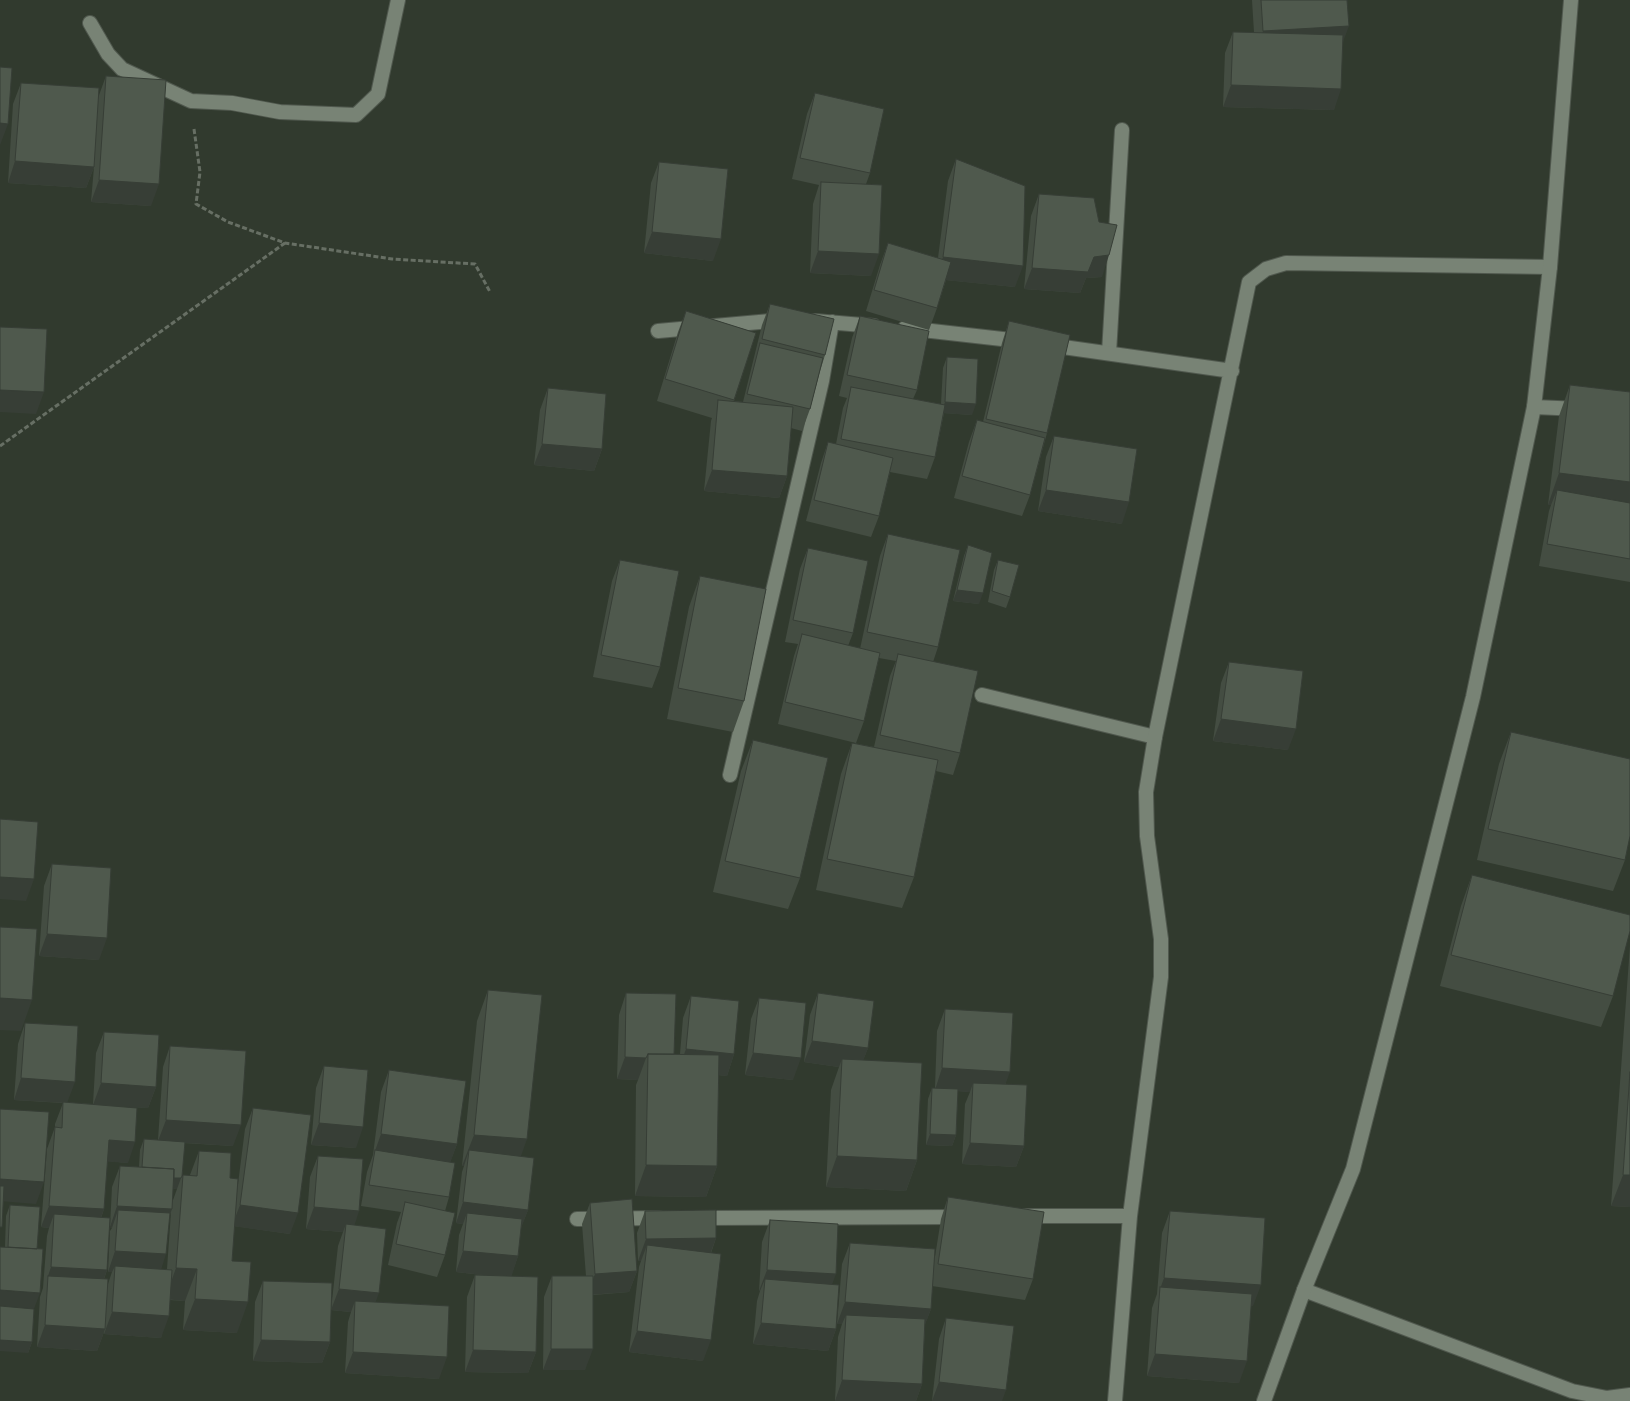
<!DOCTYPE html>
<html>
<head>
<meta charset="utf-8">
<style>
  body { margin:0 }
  canvas { display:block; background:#313a2e }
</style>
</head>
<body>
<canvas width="1630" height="1401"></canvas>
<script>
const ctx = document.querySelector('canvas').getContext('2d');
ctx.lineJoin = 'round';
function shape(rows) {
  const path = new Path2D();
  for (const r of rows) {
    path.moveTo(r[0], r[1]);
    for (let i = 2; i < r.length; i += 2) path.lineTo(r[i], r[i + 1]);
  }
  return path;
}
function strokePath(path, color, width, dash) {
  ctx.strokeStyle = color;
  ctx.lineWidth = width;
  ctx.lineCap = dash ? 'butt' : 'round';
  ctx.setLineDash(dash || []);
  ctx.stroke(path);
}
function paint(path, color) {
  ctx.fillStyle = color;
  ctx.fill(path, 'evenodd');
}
const service = shape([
  [1109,353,1122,130],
  [1534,407,1580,409],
  [982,695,1155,737]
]);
const minor = shape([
  [90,23,108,54,122,69,191,101,232,103,280,112,356,115,378,94,398,0],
  [815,321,874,326],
  [905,328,1020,341],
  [658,331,782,320],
  [1049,345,1232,371],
  [730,775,822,381,832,322],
  [1026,1216,1130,1216],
  [698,1218,959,1217],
  [577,1219,659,1218],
  [1304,1290,1572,1391,1607,1398,1630,1395],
  [1115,1401,1130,1216,1161,977,1161,939,1147,836,1146,792,1155,737,1249,282,1266,269,1286,263,1550,267]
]);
const tertiary = shape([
  [1264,1401,1304,1290,1353,1169,1473,697,1534,407,1550,267,1571,0]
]);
strokePath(service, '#50584e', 16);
strokePath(minor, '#50584e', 16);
strokePath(tertiary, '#50584e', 16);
strokePath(shape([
  [194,129,200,172,196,204,228,222,285,243,392,259,475,264,490,292],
  [0,446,285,243]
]), '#676f64', 3, [5, 2.5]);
strokePath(service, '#788375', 14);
strokePath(minor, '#788375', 14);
strokePath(tertiary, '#788375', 14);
paint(shape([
  [1252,0,1347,0,1343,43,1334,110,1223,107,1225,53,1233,32,1254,32],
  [106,76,151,206,91,202,94,167,86,188,8,183,13,104,21,83,98,98],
  [815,93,870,173,866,184,871,276,810,273,813,204,819,185,792,179,807,114],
  [956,159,1015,287,946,280,937,308,929,330,866,311,880,265,888,243,938,258,948,181],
  [659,162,713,261,644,253,651,183],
  [1039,194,1099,222,1102,277,1086,278,1080,293,1024,289,1031,216],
  [770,304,825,355,820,371,810,409,802,431,791,428,787,476,779,498,704,491,711,421,712,418,657,401,678,332,686,311,756,333,734,401,743,402,762,325],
  [860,316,917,390,913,399,941,404,943,368,947,357,972,415,944,413,935,457,927,479,890,472,879,516,871,537,806,521,821,463,828,442,836,444,843,408,847,398,839,396,852,338],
  [1009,321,1047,433,1030,495,1022,516,954,498,969,442,977,420,983,422,1002,343],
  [1570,385,1630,392,1630,582,1539,566,1549,511,1551,505,1548,505,1559,416],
  [548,388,602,449,594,471,534,465,540,410],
  [1054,436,1122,524,1038,511,1046,457],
  [888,534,938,647,933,662,960,753,953,775,936,771,914,877,902,908,816,890,841,774,852,743,874,747,890,676,896,661,879,658,864,721,856,743,778,724,794,656,798,644,785,642,800,569,808,548,853,633,848,646,860,649,880,556],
  [968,545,979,604,953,601,964,556],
  [620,560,660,667,652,688,593,677,612,581],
  [998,560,1010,597,1006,608,988,602,994,570],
  [700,576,744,701,733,732,667,719,689,607],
  [1229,662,1288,750,1213,741,1221,683],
  [1511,732,1625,860,1613,891,1477,860,1499,764],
  [753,740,800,878,788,909,713,892,741,771],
  [52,864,99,960,39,956,44,886],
  [1472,875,1613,996,1601,1027,1440,986,1461,906],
  [1630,946,1630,1207,1611,1206],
  [488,990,521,1157,528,1210,521,1227,518,1256,511,1276,536,1352,528,1373,465,1372,467,1297,475,1275,491,1276,456,1272,459,1235,463,1224,456,1223,462,1172,464,1166,462,1166,477,1021],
  [626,993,674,1054,680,1054,683,1018,691,996,734,1054,727,1076,718,1075,717,1166,706,1197,635,1196,636,1085,638,1080,617,1079,619,1015],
  [818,993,868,1048,863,1060,917,1160,906,1191,826,1187,831,1090,839,1067,804,1062,810,1015],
  [759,998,793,1080,745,1075,751,1019],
  [945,1009,1006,1084,1024,1146,1016,1167,962,1164,965,1104,970,1092,958,1091,956,1135,952,1146,926,1145,928,1099,932,1088,935,1088,937,1031],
  [25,1023,68,1103,93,1104,96,1053,104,1032,156,1087,148,1108,118,1106,128,1163,107,1161,104,1209,101,1218,107,1270,104,1279,107,1287,112,1272,108,1272,110,1231,112,1228,110,1227,112,1187,120,1166,139,1167,140,1150,144,1139,158,1140,163,1067,170,1046,233,1146,184,1143,182,1176,190,1175,199,1151,230,1178,237,1192,245,1129,253,1108,290,1234,234,1226,232,1261,237,1333,183,1330,185,1301,170,1300,161,1338,104,1334,104,1332,97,1351,37,1347,40,1297,43,1288,47,1236,49,1228,41,1227,47,1149,55,1127,55,1124,63,1103,14,1100,18,1044],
  [173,1189,177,1189,172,1203],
  [171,1212,167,1269,161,1269,170,1215],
  [324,1066,356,1148,311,1145,316,1088],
  [389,1070,457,1144,450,1162,449,1197,445,1211,445,1255,437,1277,388,1265,397,1223,401,1212,361,1206,367,1172,373,1155,381,1092],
  [318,1156,354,1225,375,1302,439,1379,345,1373,348,1322,351,1312,331,1310,338,1246,343,1232,306,1229,310,1177],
  [948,1197,1033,1279,1025,1300,932,1286,931,1309,925,1324,922,1384,916,1401,835,1401,838,1337,842,1324,837,1324,842,1264,850,1243,934,1263,941,1219],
  [590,1203,637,1271,629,1292,593,1295,585,1370,543,1370,544,1297,552,1276,586,1276,582,1224],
  [10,1205,37,1249,32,1342,28,1353,5,1247,6,1216],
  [645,1211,716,1238,711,1253,703,1361,629,1352,639,1267,641,1261,638,1261,637,1233],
  [1170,1211,1253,1306,1251,1306,1239,1383,1147,1376,1152,1308,1157,1294,1162,1233],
  [770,1220,832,1285,836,1329,828,1351,753,1344,757,1301,760,1291,759,1291,762,1242],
  [263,1281,330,1342,322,1363,253,1361,255,1302],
  [946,1318,1002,1401,932,1401,939,1339]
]), '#444d42');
paint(shape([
  [1349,26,1341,47,1255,52,1263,31],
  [1231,85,1341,89,1334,110,1223,107],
  [0,123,8,124,0,145],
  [15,161,94,167,86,188,8,183],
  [99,180,159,184,151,206,91,202],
  [652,232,721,239,713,261,644,253],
  [818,251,879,254,871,276,810,273],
  [1109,255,1102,277,1086,278,1080,293,1024,289,1032,268,1094,257],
  [943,257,1023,266,1015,287,935,279],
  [0,390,44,392,36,414,0,412],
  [945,402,976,404,972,415,941,413],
  [542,444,602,449,594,471,534,465],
  [712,470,787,476,779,498,704,491],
  [1559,473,1630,482,1630,515,1557,490,1551,505,1548,505],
  [1046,490,1129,502,1122,524,1038,511],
  [957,590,983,593,979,604,953,601],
  [1221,719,1296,729,1288,750,1213,741],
  [0,877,34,879,26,901,0,899],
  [47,934,107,938,99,960,39,956],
  [0,998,32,1000,21,1031,0,1030],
  [812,1041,868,1048,860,1069,842,1059,839,1067,804,1062],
  [686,1049,734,1054,727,1076,678,1071],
  [753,1053,801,1058,793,1080,745,1075],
  [625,1057,646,1058,638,1080,617,1079],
  [942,1068,1010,1072,1002,1093,973,1083,970,1092,935,1090],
  [21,1078,75,1082,67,1103,14,1100],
  [101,1083,156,1087,148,1108,93,1105],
  [166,1120,241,1125,233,1146,158,1141],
  [319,1123,363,1127,356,1148,311,1145],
  [381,1134,457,1144,449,1166,375,1151],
  [930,1134,956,1135,952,1146,926,1145],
  [474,1135,527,1139,516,1170,469,1150,464,1166,462,1166],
  [109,1140,135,1142,128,1163,101,1161],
  [970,1143,1024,1146,1016,1167,962,1164],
  [837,1156,917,1160,906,1191,826,1187],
  [646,1165,717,1166,706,1197,635,1196],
  [1623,1175,1630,1175,1630,1207,1611,1206],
  [141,1176,181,1178,177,1189,138,1187],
  [0,1179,44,1182,36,1204,0,1201],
  [463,1202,528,1210,520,1231,467,1213,463,1224,456,1223],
  [240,1205,298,1213,290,1234,232,1226],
  [49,1206,104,1209,96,1231,54,1214,49,1228,41,1227],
  [117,1206,172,1209,164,1231,118,1210,112,1228,110,1227],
  [314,1207,359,1211,352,1233,346,1224,343,1232,306,1229],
  [716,1238,708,1260,647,1245,641,1261,638,1261,646,1239],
  [115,1251,166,1254,159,1276,115,1266,112,1272,108,1272],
  [463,1251,518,1256,511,1278,456,1272],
  [51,1267,107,1270,99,1292,48,1276],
  [176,1268,197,1269,185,1301,165,1299],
  [767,1270,836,1274,828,1295,765,1279,760,1291,759,1291],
  [637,1271,629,1292,587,1295,595,1274],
  [1164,1278,1261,1285,1253,1306,1159,1299,1159,1292],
  [339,1289,379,1293,371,1314,355,1301,351,1312,331,1310],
  [0,1290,40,1293,32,1314,0,1312],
  [195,1299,248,1302,237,1333,183,1330],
  [845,1302,931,1309,923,1330,846,1315,842,1324,837,1324],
  [112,1312,169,1316,161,1338,104,1334],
  [761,1323,836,1329,828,1351,753,1344],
  [45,1325,105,1329,97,1351,37,1347],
  [637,1331,711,1340,703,1361,629,1352],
  [0,1340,32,1342,28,1353,0,1351],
  [261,1340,330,1342,322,1363,253,1361],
  [551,1349,593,1349,585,1370,543,1370],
  [473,1350,536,1352,528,1373,465,1372],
  [353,1352,447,1357,439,1379,345,1373],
  [1155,1354,1247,1361,1239,1383,1147,1376],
  [842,1380,922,1384,916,1401,835,1401],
  [939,1382,1006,1390,1002,1401,932,1401]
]), '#373e36');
const building = shape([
  [1261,0,1347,0,1349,26,1263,31,1261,0],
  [1233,32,1343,35,1341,89,1231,85,1233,32],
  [0,67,12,68,8,124,0,123,0,67],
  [106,76,166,80,159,184,99,180,106,76],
  [21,83,99,88,94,167,15,161,21,83],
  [815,93,884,109,870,173,800,158,815,93],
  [956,159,1025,186,1023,266,943,257,956,159],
  [659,162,728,169,721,239,652,232,659,162],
  [821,182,882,185,879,254,818,251,821,182],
  [1039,194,1094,198,1099,222,1117,225,1109,255,1094,257,1088,272,1032,268,1039,194],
  [888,243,951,262,937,308,874,290,888,243],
  [770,304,834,319,825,355,762,339,770,304],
  [686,311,756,333,734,400,665,379,686,311],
  [860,316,929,331,917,390,847,375,860,316],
  [1009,321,1070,335,1047,433,986,419,1009,321],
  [0,327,47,329,44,392,0,390,0,327],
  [760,343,823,358,810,409,747,394,760,343],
  [947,357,978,359,976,404,945,402,947,357],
  [1570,385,1630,392,1630,482,1559,473,1570,385],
  [851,387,945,405,935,457,841,439,851,387],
  [548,388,606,394,602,449,542,444,548,388],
  [718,400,793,407,787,476,712,470,718,400],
  [977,420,1045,438,1030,495,962,476,977,420],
  [1054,436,1137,449,1129,502,1046,490,1054,436],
  [828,442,893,458,879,516,814,500,828,442],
  [1557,490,1630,503,1630,559,1547,544,1557,490],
  [888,534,960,550,938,647,867,632,888,534],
  [968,545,992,553,983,593,957,590,968,545],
  [808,548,868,561,853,633,793,620,808,548],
  [620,560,679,571,660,667,601,655,620,560],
  [998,560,1019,565,1010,597,992,591,998,560],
  [700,576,766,589,744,701,678,688,700,576],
  [802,634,880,653,864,721,785,702,802,634],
  [898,654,978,671,960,753,880,735,898,654],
  [1229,662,1303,671,1296,729,1221,719,1229,662],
  [1511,732,1630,759,1630,836,1625,860,1488,829,1511,732],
  [753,740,828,758,800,878,725,861,753,740],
  [852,743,938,760,914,877,827,859,852,743],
  [0,819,38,822,34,879,0,877,0,819],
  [52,864,111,868,107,938,47,934,52,864],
  [1472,875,1630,915,1630,931,1613,996,1451,955,1472,875],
  [0,927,37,929,32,1000,0,998,0,927],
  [488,990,542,995,527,1139,474,1135,488,990],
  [626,993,676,994,674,1054,648,1054,646,1058,625,1057,626,993],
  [818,993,874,1001,868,1048,812,1041,818,993],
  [691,996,739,1001,734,1054,686,1049,691,996],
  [759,998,806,1003,801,1058,753,1053,759,998],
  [945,1009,1013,1013,1010,1072,942,1068,945,1009],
  [25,1023,78,1026,75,1082,21,1078,25,1023],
  [104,1032,159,1035,156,1087,101,1083,104,1032],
  [170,1046,246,1051,241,1125,166,1120,170,1046],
  [648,1054,719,1055,717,1166,646,1165,648,1054],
  [842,1059,922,1063,917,1160,837,1156,842,1059],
  [324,1066,368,1070,363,1127,319,1123,324,1066],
  [389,1070,466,1081,457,1144,381,1134,389,1070],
  [1630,1072,1630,1175,1623,1175,1630,1072],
  [973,1083,1027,1085,1024,1146,970,1143,973,1083],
  [932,1088,958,1089,956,1135,930,1134,932,1088],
  [63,1102,137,1108,135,1142,109,1140,104,1209,49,1206,55,1127,62,1128,63,1102],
  [253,1108,311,1115,298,1213,240,1205,253,1108],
  [0,1109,49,1112,44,1182,0,1179,0,1109],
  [144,1139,185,1142,182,1176,181,1178,174,1178,174,1169,142,1167,144,1139],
  [375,1150,455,1163,449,1197,369,1185,375,1150],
  [469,1150,534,1158,528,1210,463,1202,469,1150],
  [199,1151,231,1153,230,1178,238,1179,232,1261,251,1262,248,1302,195,1299,197,1269,176,1268,183,1175,197,1176,199,1151],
  [318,1156,363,1159,359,1211,314,1207,318,1156],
  [120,1166,174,1169,172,1209,117,1206,120,1166],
  [0,1186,4,1186,2,1227,0,1227,0,1186],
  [948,1197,1044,1212,1033,1279,938,1264,948,1197],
  [632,1199,637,1271,595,1274,590,1203,632,1199],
  [405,1202,455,1213,445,1255,396,1244,405,1202],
  [10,1205,40,1207,37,1249,8,1247,10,1205],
  [118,1210,170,1213,166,1254,115,1251,118,1210],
  [716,1210,716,1238,646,1239,645,1211,716,1210],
  [1170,1211,1265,1218,1261,1285,1164,1278,1170,1211],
  [467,1213,522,1219,518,1256,463,1251,467,1213],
  [54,1214,110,1218,107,1270,51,1267,54,1214],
  [770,1220,838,1224,836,1274,767,1270,770,1220],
  [346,1224,386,1229,379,1293,339,1289,346,1224],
  [850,1243,935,1249,931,1309,845,1302,850,1243],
  [647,1245,721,1254,711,1340,637,1331,647,1245],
  [0,1247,43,1249,40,1293,0,1290,0,1247],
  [115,1266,172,1270,169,1316,112,1312,115,1266],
  [475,1275,538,1277,536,1352,473,1350,475,1275],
  [48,1276,108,1279,105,1329,45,1325,48,1276],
  [552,1276,593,1276,593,1349,551,1349,552,1276],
  [765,1279,839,1285,836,1329,761,1323,765,1279],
  [263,1281,332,1283,330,1342,261,1340,263,1281],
  [1160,1287,1252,1294,1247,1361,1155,1354,1160,1287],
  [355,1301,449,1306,447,1357,353,1352,355,1301],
  [0,1306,34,1309,32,1342,0,1340,0,1306],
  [846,1315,925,1319,922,1384,842,1380,846,1315],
  [946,1318,1014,1326,1006,1390,939,1382,946,1318]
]);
paint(building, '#4f594d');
strokePath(building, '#373e36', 1);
</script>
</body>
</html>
